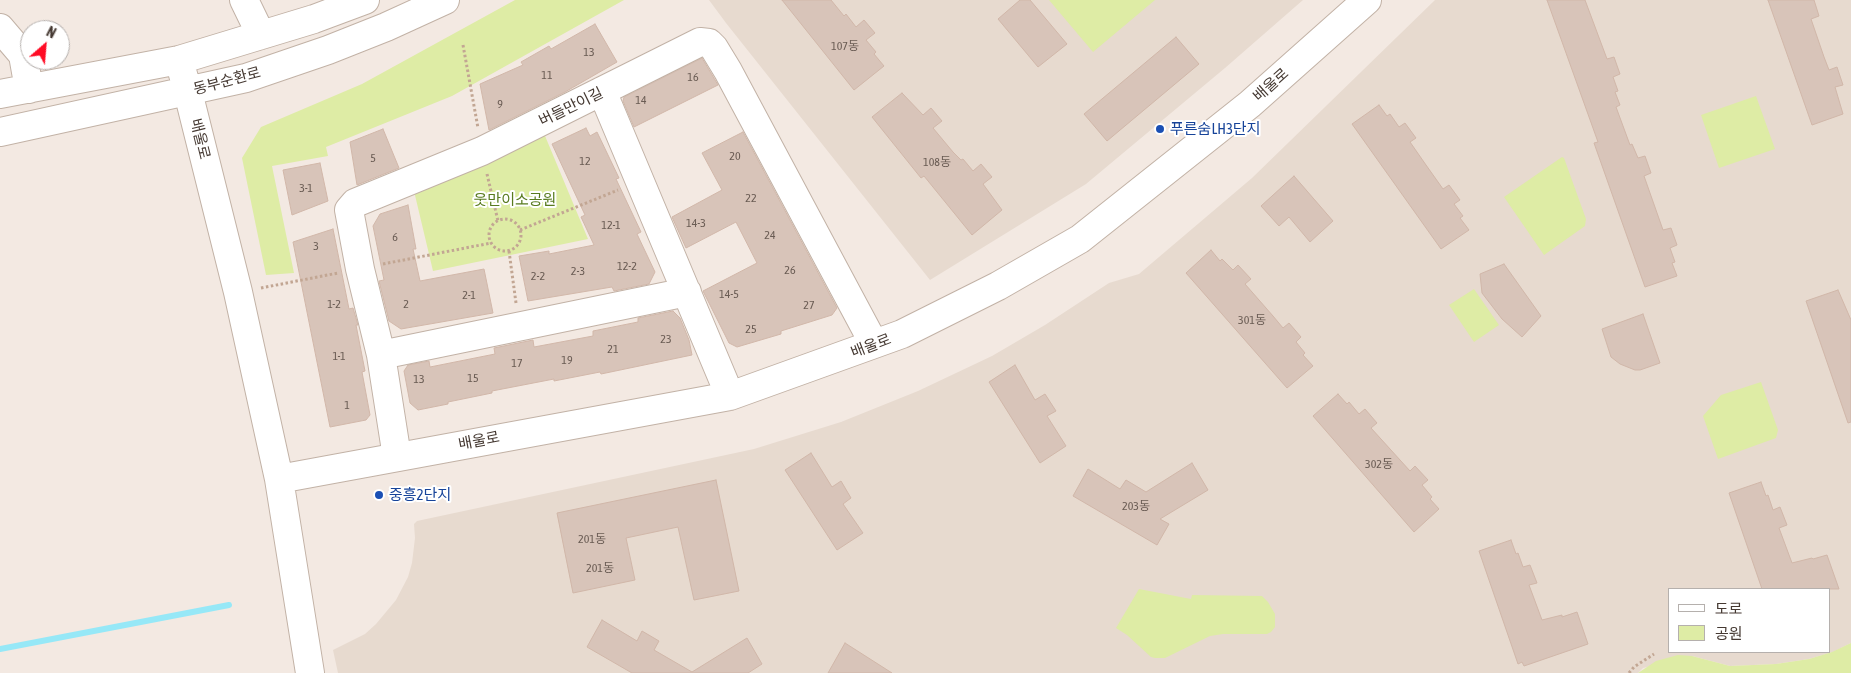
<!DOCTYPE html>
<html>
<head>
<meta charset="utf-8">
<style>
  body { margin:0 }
  #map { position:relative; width:1851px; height:673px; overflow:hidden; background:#f3e9e2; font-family:"Asap Condensed","Noto Sans KR",sans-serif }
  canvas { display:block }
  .legend { position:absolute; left:1668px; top:588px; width:162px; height:65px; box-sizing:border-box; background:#fff; border:1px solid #b5b0ad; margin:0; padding:6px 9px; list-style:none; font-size:15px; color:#453932 }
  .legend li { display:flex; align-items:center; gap:10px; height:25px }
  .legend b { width:25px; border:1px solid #b5b0ad }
  .north { position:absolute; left:20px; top:20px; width:50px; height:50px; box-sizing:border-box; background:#fff; border:1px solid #b5b0ad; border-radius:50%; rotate:27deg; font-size:14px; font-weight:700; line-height:20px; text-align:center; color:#453932 }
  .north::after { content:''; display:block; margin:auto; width:18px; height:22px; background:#ff0c25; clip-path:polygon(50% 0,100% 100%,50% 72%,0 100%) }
</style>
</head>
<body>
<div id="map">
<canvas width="1851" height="673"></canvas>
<ul class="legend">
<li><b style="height:6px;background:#fff"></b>도로</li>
<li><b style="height:14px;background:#deeca5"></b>공원</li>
</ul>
<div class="north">N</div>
</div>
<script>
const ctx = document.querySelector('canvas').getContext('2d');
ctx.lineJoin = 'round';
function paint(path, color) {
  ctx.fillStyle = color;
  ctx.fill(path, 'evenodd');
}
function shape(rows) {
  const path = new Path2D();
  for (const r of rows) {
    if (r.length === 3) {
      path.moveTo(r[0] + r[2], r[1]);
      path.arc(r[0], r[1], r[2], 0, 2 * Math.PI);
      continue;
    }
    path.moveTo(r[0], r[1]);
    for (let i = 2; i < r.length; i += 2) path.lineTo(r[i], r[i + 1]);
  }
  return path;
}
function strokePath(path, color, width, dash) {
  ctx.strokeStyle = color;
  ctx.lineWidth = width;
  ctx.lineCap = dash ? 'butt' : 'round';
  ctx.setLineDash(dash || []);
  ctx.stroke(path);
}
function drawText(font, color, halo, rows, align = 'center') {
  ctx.font = font + ' "Asap Condensed","Noto Sans KR",sans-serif';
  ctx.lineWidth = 4;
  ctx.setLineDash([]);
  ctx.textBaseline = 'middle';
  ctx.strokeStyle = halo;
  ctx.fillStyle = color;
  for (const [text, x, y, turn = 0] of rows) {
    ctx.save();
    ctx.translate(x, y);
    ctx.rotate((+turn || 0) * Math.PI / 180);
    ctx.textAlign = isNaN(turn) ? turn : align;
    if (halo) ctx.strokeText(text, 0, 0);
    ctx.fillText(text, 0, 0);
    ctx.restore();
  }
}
paint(shape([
  [709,0,1303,0,1225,68,1086,184,930,280,726,23],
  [1435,0,1851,0,1851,643,1833,652,1809,659,1776,664,1730,666,1692,656,1643,668,1638,673,338,673,333,650,365,634,376,624,396,600,408,577,412,563,415,538,414,524,417,521,754,449,841,422,918,391,992,356,1045,325,1109,283,1139,274,1252,178],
  [1670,589,1830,589,1830,652,1670,652]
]), '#e7dacf');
paint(shape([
  [515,0,624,0,452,96,326,147,328,156,272,166,294,273,266,275,242,158,261,127,362,84],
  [1049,0,1155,0,1093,52],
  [1756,96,1775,149,1719,168,1701,115],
  [543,131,588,239,433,271,414,191],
  [1562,157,1564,158,1586,219,1585,226,1544,255,1504,197],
  [1474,289,1499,325,1474,342,1449,305],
  [1761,382,1778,430,1776,438,1718,459,1703,416,1721,395],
  [1139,589,1191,599,1192,595,1262,596,1268,602,1275,614,1275,627,1271,632,1267,634,1223,634,1210,636,1165,658,1155,658,1151,657,1127,635,1116,628],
  [1851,643,1851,673,1638,673,1656,661,1678,655,1692,656,1730,666,1776,664,1809,659,1832,652]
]), '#deeca5');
strokePath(shape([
  [0,649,229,605]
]), '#96e8f7', 6);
const building = shape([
  [782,0,831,0,844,16,846,14,856,27,864,20,875,33,866,40,876,52,874,54,884,66,854,90,782,0],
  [1020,0,1030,0,1067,44,1038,67,998,19,1020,0],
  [1547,0,1585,0,1607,59,1614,57,1620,74,1613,77,1618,91,1615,92,1620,105,1616,107,1630,145,1632,144,1638,158,1645,156,1651,173,1644,176,1663,230,1671,228,1677,245,1670,248,1675,262,1672,263,1677,276,1645,287,1594,143,1598,142,1547,0],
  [1768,0,1814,0,1819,16,1811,19,1824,57,1829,70,1837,67,1843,85,1835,87,1843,114,1812,125,1768,0],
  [595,24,617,62,565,92,489,130,480,84,523,65,521,62,549,46,551,49,595,24],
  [1176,37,1199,64,1107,141,1084,114,1176,37],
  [702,58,718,85,634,127,623,101,624,97,702,58],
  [902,93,923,115,931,108,942,121,933,128,953,152,961,160,963,159,973,171,981,164,992,177,983,184,1002,210,972,235,924,176,921,178,872,117,902,93],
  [1379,105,1387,116,1390,114,1399,127,1405,123,1416,138,1410,142,1426,165,1443,189,1449,185,1460,200,1454,204,1463,216,1460,218,1469,230,1441,249,1352,124,1379,105],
  [586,128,590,136,597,132,619,178,616,179,641,232,637,234,655,272,649,284,614,291,612,287,528,301,519,256,549,251,549,254,594,245,581,217,585,215,552,144,586,128],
  [383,129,399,168,357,185,350,142,383,129],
  [743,132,837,308,832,315,781,331,781,334,737,347,729,343,703,291,757,263,736,222,686,248,672,217,722,190,702,153,743,132],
  [320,163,328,201,292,215,283,170,320,163],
  [1294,176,1333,221,1310,242,1289,217,1279,226,1261,206,1294,176],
  [408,205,416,249,413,249,420,281,484,269,493,313,401,329,389,321,379,281,384,280,373,226,380,214,408,205],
  [333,229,349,309,353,308,358,325,356,325,365,371,362,372,370,415,366,420,330,427,293,242,333,229],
  [1211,250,1220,261,1222,259,1233,270,1238,265,1251,279,1245,284,1273,316,1283,328,1289,323,1301,337,1296,342,1305,353,1303,355,1313,366,1287,388,1186,273,1211,250],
  [1504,264,1541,316,1522,337,1502,319,1482,293,1480,274,1504,264],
  [1838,290,1851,320,1851,422,1848,423,1806,301,1838,290],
  [673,311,680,318,689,340,692,355,601,374,600,372,554,381,554,379,492,391,492,393,448,402,448,404,418,410,410,403,404,371,408,365,429,361,430,367,495,354,494,348,533,340,534,347,593,336,593,331,638,322,638,318,673,311],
  [1643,314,1660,363,1640,370,1635,370,1620,364,1611,357,1602,329,1643,314],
  [1015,365,1035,400,1045,394,1056,411,1047,416,1066,446,1040,463,989,382,1015,365],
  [1338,394,1347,404,1349,402,1359,414,1365,409,1377,423,1371,428,1410,471,1415,466,1428,480,1422,485,1432,497,1430,499,1439,509,1414,532,1313,416,1338,394],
  [811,453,832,487,841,481,851,498,843,504,863,533,837,550,785,470,811,453],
  [1192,463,1208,490,1160,519,1169,524,1157,545,1073,496,1088,469,1120,489,1126,480,1146,492,1192,463],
  [716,480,739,591,694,600,678,527,626,538,635,580,573,593,557,513,716,480],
  [1761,482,1766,496,1768,495,1773,510,1780,507,1787,525,1779,528,1792,563,1812,558,1813,559,1827,555,1839,589,1762,589,1729,493,1761,482],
  [1511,540,1516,554,1518,553,1523,567,1530,565,1537,583,1529,585,1542,620,1562,615,1562,617,1577,612,1588,644,1524,666,1522,662,1518,664,1479,551,1511,540],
  [602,620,637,641,642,631,659,641,654,650,692,672,747,638,762,664,748,673,632,673,587,647,602,620],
  [845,643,892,673,828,673,845,643]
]);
paint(building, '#d8c4b9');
strokePath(building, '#d1b7a9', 1);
const minor = shape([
  [244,0,261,35],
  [0,28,23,55,29,89],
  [179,60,188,92,238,292,279,479,310,673],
  [602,91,730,396],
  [0,94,179,60,314,19,365,0],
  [0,132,246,78,328,50,386,27,445,0],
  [381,355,687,292],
  [397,457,381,355,360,269,349,210,355,203,482,151,700,42,709,43,714,48,728,71,874,344],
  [279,479,730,396,902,334,998,286,1080,239,1250,104,1367,0]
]);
strokePath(minor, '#c2b2a6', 30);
strokePath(shape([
  [463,45,478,128],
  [487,174,498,221],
  [505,235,16],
  [520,230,618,190],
  [509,251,516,303],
  [383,264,491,243],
  [261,288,338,273],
  [1629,673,1634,667,1654,654]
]), '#c2a693', 3, [2.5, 2.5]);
strokePath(minor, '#fff', 28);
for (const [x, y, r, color] of [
  [1160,129,5,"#1a4fb4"],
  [379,495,5,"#1a4fb4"]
]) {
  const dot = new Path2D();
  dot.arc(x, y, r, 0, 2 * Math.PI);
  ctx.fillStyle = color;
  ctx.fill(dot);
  strokePath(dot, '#fff', 2);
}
drawText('12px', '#6a5c54', null, [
  ["107동",845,46],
  ["13",589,52],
  ["11",547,75],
  ["16",693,77],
  ["14",641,100],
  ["9",500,104],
  ["20",735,156],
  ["5",373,158],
  ["12",585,161],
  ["108동",937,162],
  ["3-1",306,188],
  ["22",751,198],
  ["14-3",696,223],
  ["12-1",611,225],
  ["24",770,235],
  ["6",395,237],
  ["3",316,246],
  ["12-2",627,266],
  ["26",790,270],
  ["2-3",578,271],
  ["2-2",538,276],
  ["14-5",729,294],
  ["2-1",469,295],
  ["1-2",334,304],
  ["2",406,304],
  ["27",809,305],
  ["301동",1252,320],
  ["25",751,329],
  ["23",666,339],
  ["21",613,349],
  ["1-1",339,356],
  ["19",567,360],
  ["17",517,363],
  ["15",473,378],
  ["13",419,379],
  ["1",347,405],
  ["302동",1379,464],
  ["203동",1136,506],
  ["201동",592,539],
  ["201동",600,568]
]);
drawText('15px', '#453932', '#fff', [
  ["동부순환로",227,81,-15],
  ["배울로",1271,85,-42],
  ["버들만이길",571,107,-26],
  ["배울로",200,139,76],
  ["배울로",871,346,-21],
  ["배울로",479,441,-11]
]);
drawText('15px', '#164399', '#fff', [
  ["푸른숨LH3단지",1170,129],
  ["중흥2단지",389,495]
], 'left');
drawText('15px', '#597b20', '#fff', [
  ["웃만이소공원",515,200]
]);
</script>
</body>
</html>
